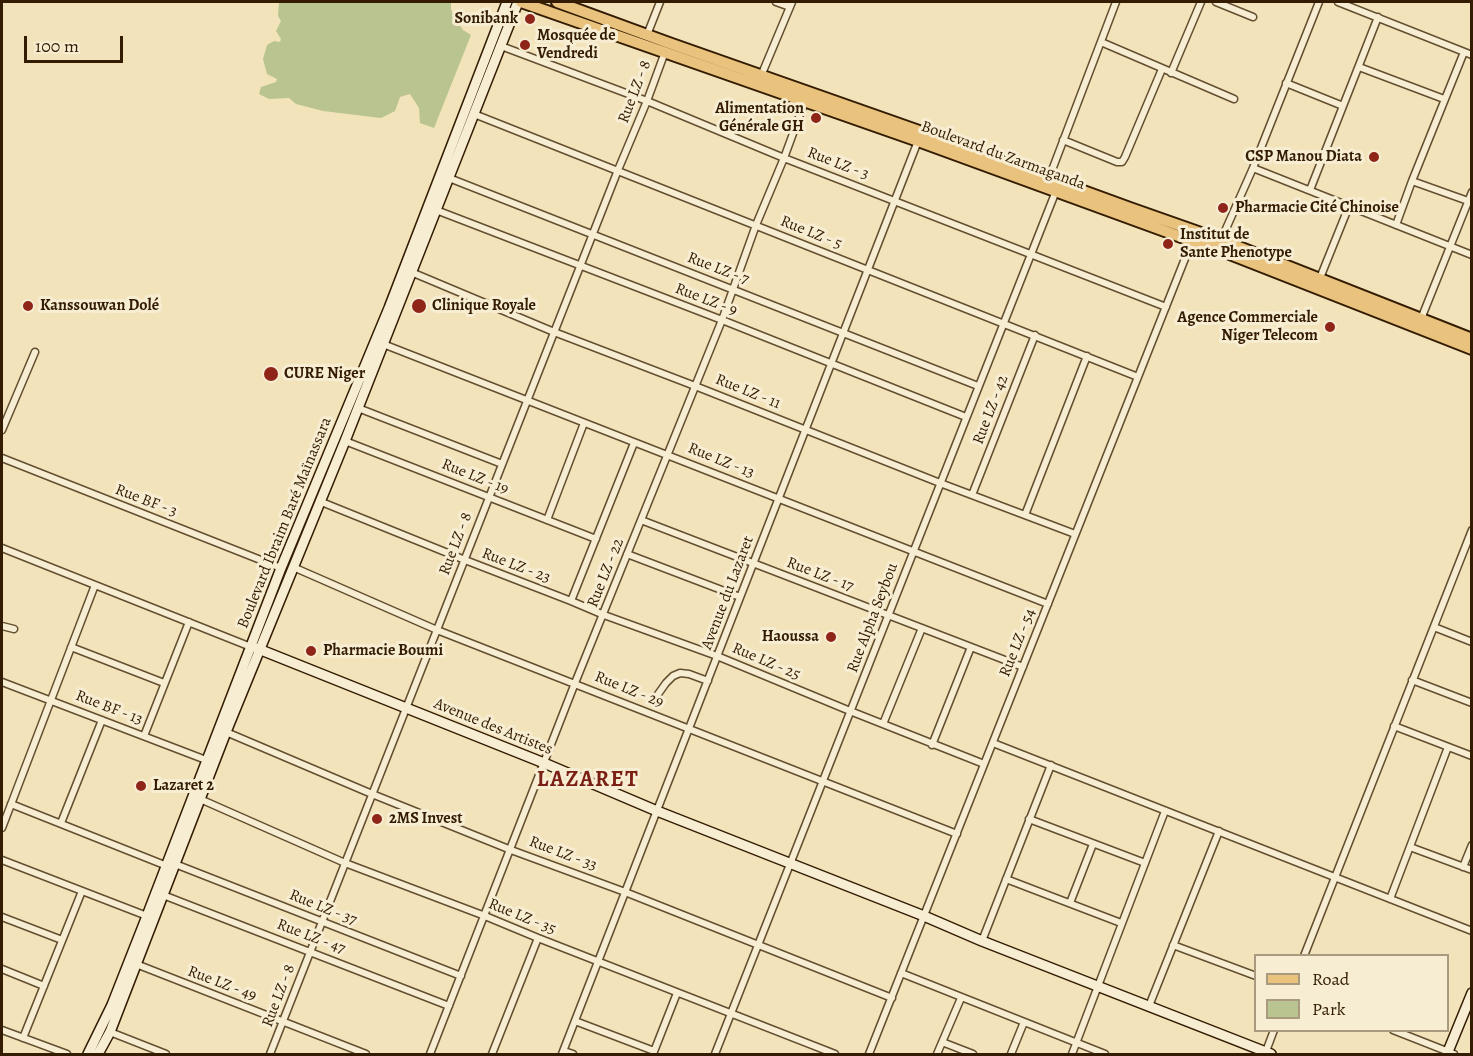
<!DOCTYPE html>
<html>
<head>
<meta charset="utf-8">
<style>
  body { margin:0 }
  #map { position:relative; width:1473px; height:1056px; overflow:hidden; background:#f2e3bb; font-family:Alegreya,serif }
  canvas { display:block }
  .frame { position:absolute; inset:0; border:3px solid #331c01; pointer-events:none }
  .legend { position:absolute; left:1254px; top:954px; width:195px; height:78px; box-sizing:border-box; background:#f7edd3; border:2px solid #a9997f; margin:0; padding:8px 10px; list-style:none; font-size:18px; color:#331c01 }
  .legend li { display:flex; align-items:center; gap:12px; height:30px }
  .legend b { width:30px; border:2px solid #a9997f }
  .scale { position:absolute; left:24px; top:36px; width:99px; height:27px; box-sizing:border-box; border:3px solid #331c01; border-top:0; padding-left:8px; font-size:18px; line-height:21px; white-space:nowrap; color:#331c01; -webkit-text-stroke:4px #f7edd3; paint-order:stroke }
</style>
</head>
<body>
<div id="map">
<canvas width="1473" height="1056"></canvas>
<div class="frame"></div>
<ul class="legend">
<li><b style="height:8px;background:#e9c27e"></b>Road</li>
<li><b style="height:16px;background:#b9c491"></b>Park</li>
</ul>
<div class="scale">100 m</div>
</div>
<script>
const ctx = document.querySelector('canvas').getContext('2d');
ctx.lineJoin = 'round';
function paint(path, color) {
  ctx.fillStyle = color;
  ctx.fill(path, 'evenodd');
}
function shape(rows) {
  const path = new Path2D();
  for (const r of rows) {
    path.moveTo(r[0], r[1]);
    for (let i = 2; i < r.length; i += 2) path.lineTo(r[i], r[i + 1]);
  }
  return path;
}
function strokePath(path, color, width, dash) {
  ctx.strokeStyle = color;
  ctx.lineWidth = width;
  ctx.lineCap = dash ? 'butt' : 'round';
  ctx.setLineDash(dash || []);
  ctx.stroke(path);
}
function drawText(font, color, halo, rows, align = 'center') {
  ctx.font = font + ' Alegreya,serif';
  ctx.lineWidth = 6;
  ctx.setLineDash([]);
  ctx.textBaseline = 'middle';
  ctx.strokeStyle = halo;
  ctx.fillStyle = color;
  for (const [text, x, y, turn = 0] of rows) {
    ctx.save();
    ctx.translate(x, y);
    ctx.rotate((+turn || 0) * Math.PI / 180);
    ctx.textAlign = isNaN(turn) ? turn : align;
    if (halo) ctx.strokeText(text, 0, 0);
    ctx.fillText(text, 0, 0);
    ctx.restore();
  }
}
paint(shape([
  [279,2,451,2,451,9,453,15,463,30,471,35,434,128,420,123,419,108,410,94,400,97,395,111,381,118,323,111,296,104,289,98,269,99,259,94,261,87,276,82,277,79,267,74,263,59,267,45,274,41,280,42,281,39,276,31,281,21,278,16]
]), '#b9c491');
const street = shape([
  [776,2,790,7],
  [1216,2,1253,17],
  [1338,2,1472,55],
  [647,35,660,2],
  [1101,42,1234,99],
  [501,46,647,101,784,158,1166,307],
  [1359,67,1444,99],
  [1171,73,1201,2],
  [761,76,792,2],
  [1286,83,1343,106],
  [474,114,1138,377],
  [1063,140,1117,162,1122,162,1125,157,1162,69],
  [1253,168,1472,255],
  [449,178,978,386],
  [1049,178,1116,2],
  [1412,181,1468,201],
  [1310,190,1378,17],
  [436,210,722,320,966,417],
  [1396,225,1412,181,1464,52],
  [1221,240,1253,168,1319,2],
  [411,272,554,332,695,386,940,483,1075,534],
  [1320,278,1349,206],
  [1421,319,1472,192],
  [383,344,1048,604],
  [358,408,502,464],
  [2,430,35,352],
  [345,441,596,539],
  [2,458,281,568],
  [972,495,1035,335],
  [319,501,465,560,571,601,604,615,717,656,850,711,984,764],
  [1025,515,1087,356],
  [547,520,584,423],
  [641,520,1023,667],
  [2,548,251,647],
  [627,554,740,597],
  [293,567,437,630,957,834],
  [571,601,634,443],
  [2,626,14,629],
  [1434,627,1472,642],
  [71,647,164,683],
  [1412,680,1472,703],
  [2,682,206,760],
  [656,697,666,683,673,676,680,673,689,674,708,681],
  [883,724,922,628],
  [1394,726,1472,756],
  [226,732,372,794,511,850,625,892,892,998],
  [144,736,189,622],
  [993,743,1472,931],
  [932,745,971,647],
  [200,799,345,863,485,916,538,938,835,1054],
  [11,804,167,866],
  [1029,819,1145,863],
  [61,823,102,720],
  [2,828,95,585],
  [1410,847,1472,870],
  [2,860,147,916],
  [175,864,461,976],
  [1463,867,1472,845],
  [1006,879,1121,923],
  [163,895,449,1006],
  [1390,899,1448,747],
  [1070,903,1093,844],
  [2,917,62,940],
  [982,941,1051,765],
  [1173,945,1256,976],
  [1304,956,1472,530],
  [136,964,366,1054],
  [2,969,44,986],
  [901,973,1105,1054],
  [1149,1006,1219,831],
  [575,1021,654,1051],
  [2,1030,67,1054],
  [1393,1030,1454,1054],
  [110,1032,166,1054],
  [23,1038,82,891],
  [942,1042,973,1054],
  [564,1051,573,1054],
  [270,1054,618,170,647,101,665,52],
  [430,1054,575,683,722,320,756,225,784,158,805,101],
  [492,1054,538,938],
  [562,1054,918,141],
  [653,1054,677,993],
  [715,1054,1056,191],
  [869,1054,1192,241],
  [937,1054,961,998],
  [1011,1054,1024,1022],
  [1072,1054,1165,811],
  [1265,1054,1274,1030]
]);
const secondary = shape([
  [256,648,544,763,657,811,924,916,982,941,1271,1054],
  [88,1054,112,1005,147,916,281,568,389,308,507,2],
  [98,1054,110,1032,226,732,345,441,518,2],
  [1447,1054,1472,993]
]);
const primary = shape([
  [521,2,918,141,1192,241,1217,249,1472,349],
  [557,2,669,43,922,132,1130,208,1221,240,1472,339]
]);
strokePath(street, '#634e30', 9);
strokePath(secondary, '#331c01', 12);
strokePath(primary, '#331c01', 14);
strokePath(street, '#f7edd3', 6);
strokePath(secondary, '#f7edd3', 9);
strokePath(primary, '#e9c27e', 10);
for (const [x, y, r, color] of [
  [530,19,6,"#8f2418"],
  [525,45,6,"#8f2418"],
  [816,118,6,"#8f2418"],
  [1374,157,6,"#8f2418"],
  [1223,208,6,"#8f2418"],
  [1168,244,6,"#8f2418"],
  [28,306,6,"#8f2418"],
  [419,306,8,"#8f2418"],
  [1330,327,6,"#8f2418"],
  [271,374,8,"#8f2418"],
  [831,637,6,"#8f2418"],
  [311,651,6,"#8f2418"],
  [141,786,6,"#8f2418"],
  [377,819,6,"#8f2418"]
]) {
  const dot = new Path2D();
  dot.arc(x, y, r, 0, 2 * Math.PI);
  ctx.fillStyle = color;
  ctx.fill(dot);
  strokePath(dot, '#f7edd3', 2);
}
drawText('bold 16px', '#331c01', '#f7edd3', [
  ["Sonibank",518,19,"right"],
  ["Mosquée de",537,36],
  ["Vendredi",537,54],
  ["Alimentation",804,109,"right"],
  ["Générale GH",804,127,"right"],
  ["CSP Manou Diata",1362,157,"right"],
  ["Pharmacie Cité Chinoise",1235,208],
  ["Institut de",1180,235],
  ["Sante Phenotype",1180,253],
  ["Kanssouwan Dolé",40,306],
  ["Clinique Royale",432,306],
  ["Agence Commerciale",1318,318,"right"],
  ["Niger Telecom",1318,336,"right"],
  ["CURE Niger",284,374],
  ["Haoussa",819,637,"right"],
  ["Pharmacie Boumi",323,651],
  ["Lazaret 2",153,786],
  ["2MS Invest",389,819]
], 'left');
drawText('16px', '#331c01', '#f7edd3', [
  ["Rue LZ - 8",635,92,-69],
  ["Boulevard du Zarmaganda",1003,156,20],
  ["Rue LZ - 3",838,164,21],
  ["Rue LZ - 5",811,233,22],
  ["Rue LZ - 7",718,269,21],
  ["Rue LZ - 9",706,300,21],
  ["Rue LZ - 11",748,392,22],
  ["Rue LZ - 42",991,410,-69],
  ["Rue LZ - 13",721,461,22],
  ["Rue LZ - 19",475,477,22],
  ["Rue BF - 3",146,501,21],
  ["Boulevard Ibraim Baré Maïnassara",285,523,-68],
  ["Rue LZ - 8",456,544,-69],
  ["Rue LZ - 23",516,566,21],
  ["Rue LZ - 22",606,573,-68],
  ["Rue LZ - 17",820,575,21],
  ["Avenue du Lazaret",728,593,-69],
  ["Rue Alpha Seybou",873,618,-69],
  ["Rue LZ - 54",1018,643,-68],
  ["Rue LZ - 25",766,662,23],
  ["Rue LZ - 29",629,690,22],
  ["Rue BF - 13",109,708,21],
  ["Avenue des Artistes",493,727,22],
  ["Rue LZ - 33",563,854,21],
  ["Rue LZ - 37",323,908,22],
  ["Rue LZ - 35",522,917,22],
  ["Rue LZ - 47",311,937,21],
  ["Rue LZ - 49",222,984,21],
  ["Rue LZ - 8",279,996,-69]
]);
ctx.letterSpacing = '1.5px';
drawText('bold 22px', '#7a1f14', '#f7edd3', [
  ["LAZARET",588,781]
]);
ctx.letterSpacing = '0px';
</script>
</body>
</html>
